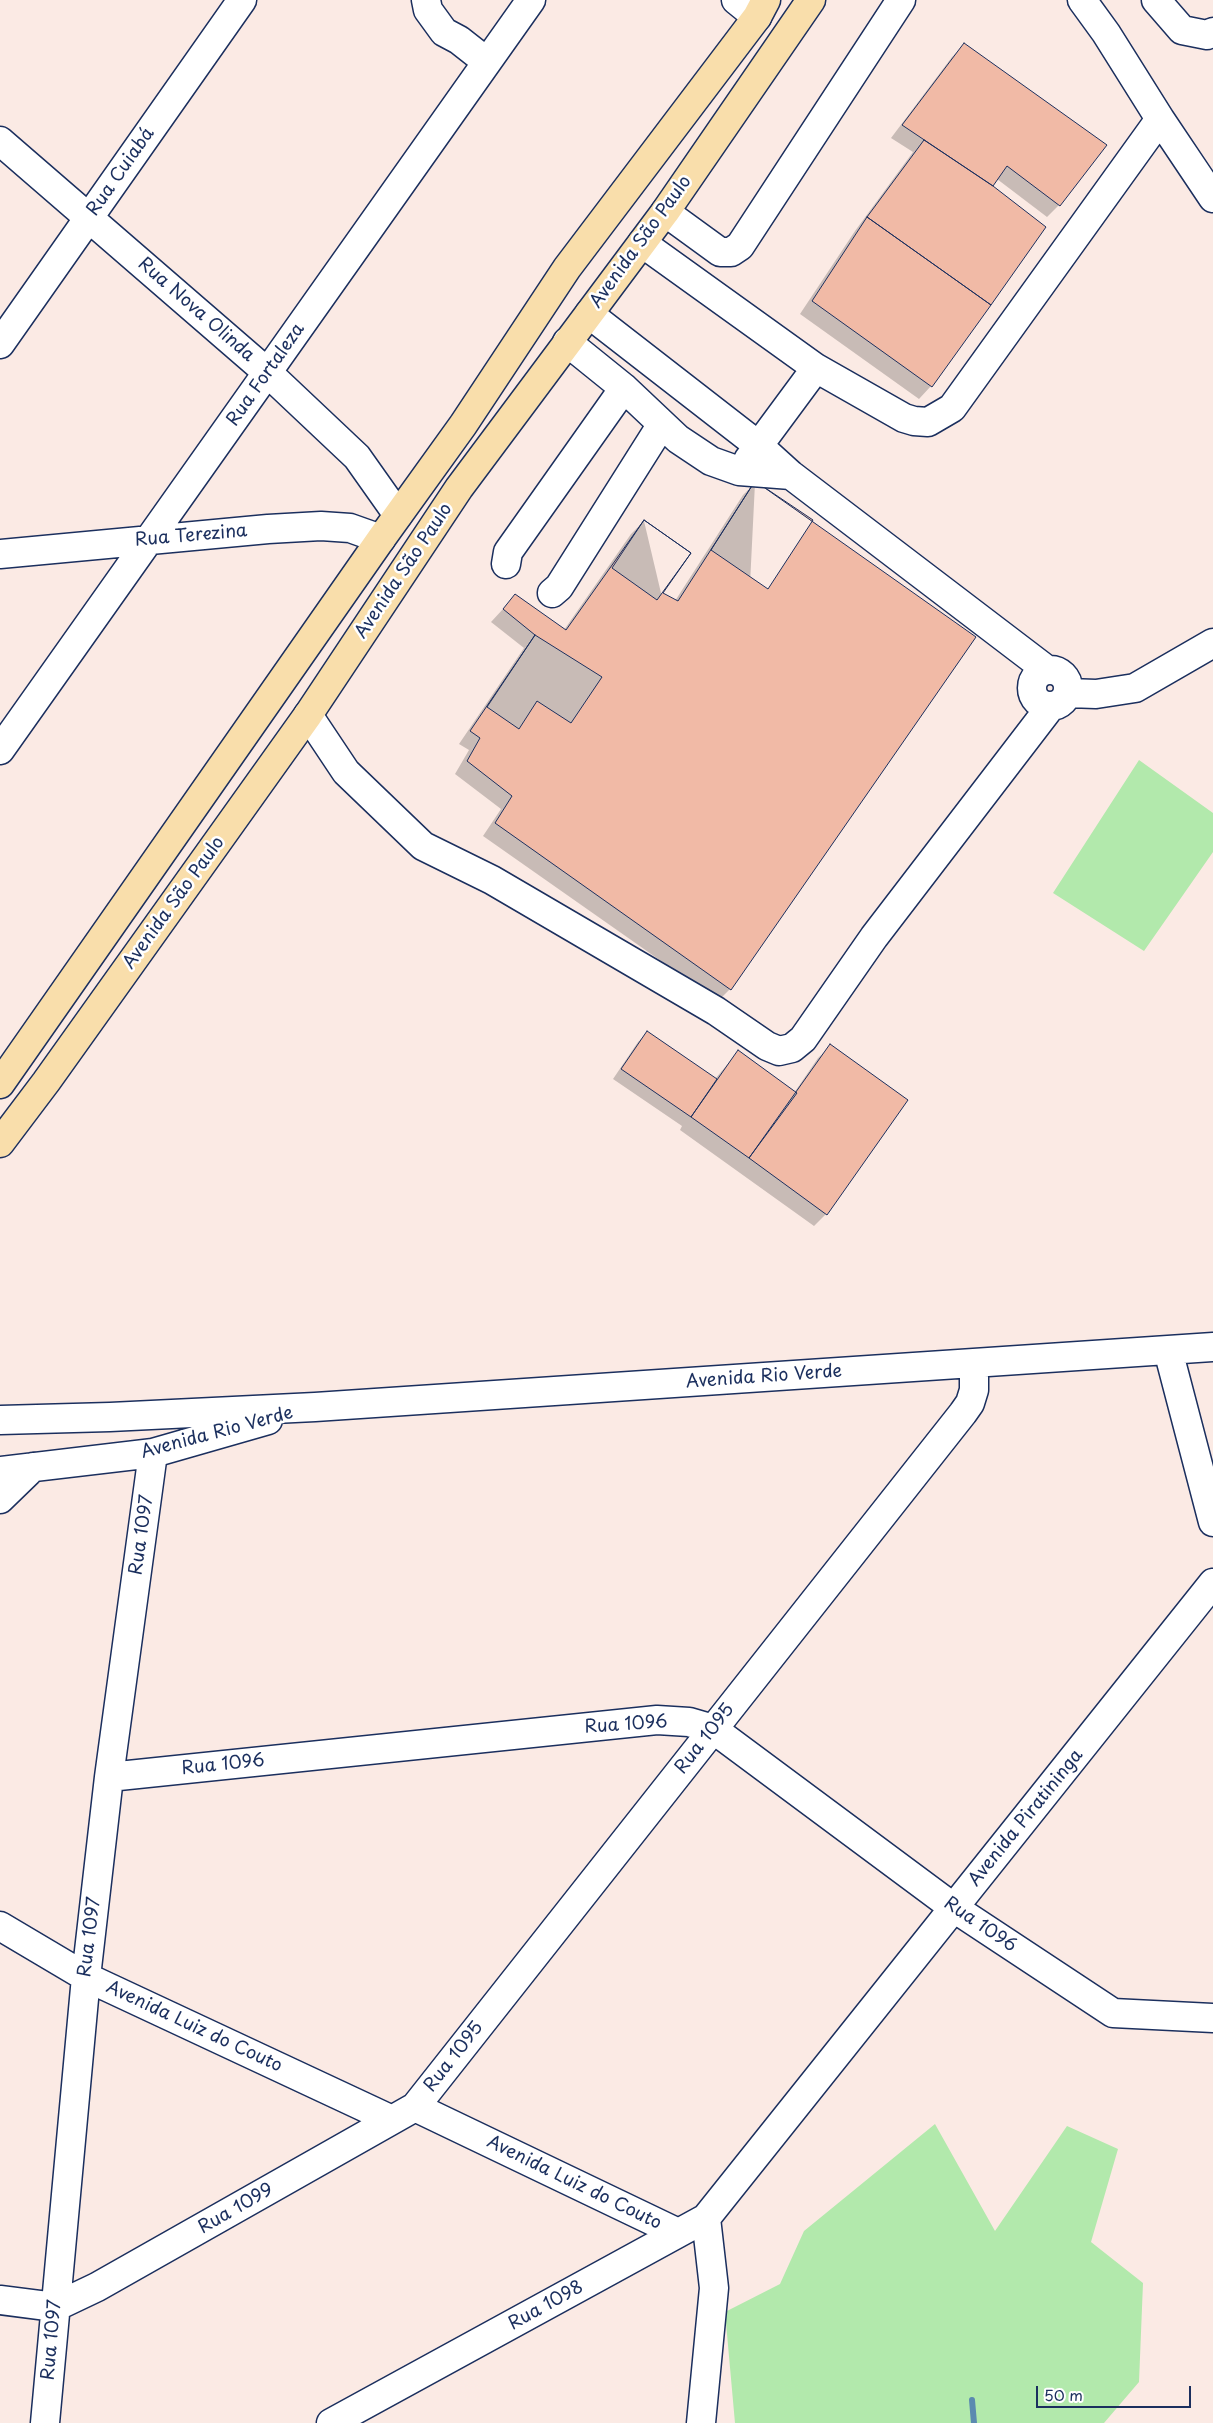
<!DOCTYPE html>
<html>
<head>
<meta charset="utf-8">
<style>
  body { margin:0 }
  #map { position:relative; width:1213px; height:2423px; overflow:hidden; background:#fbeae4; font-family:"Playpen Sans",sans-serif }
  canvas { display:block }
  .scale { position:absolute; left:1036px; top:2386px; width:155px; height:22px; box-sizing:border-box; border:2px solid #1b2f5e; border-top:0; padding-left:6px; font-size:15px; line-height:18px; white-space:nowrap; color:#1b2f5e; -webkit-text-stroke:4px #fff; paint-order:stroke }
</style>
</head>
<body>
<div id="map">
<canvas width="1213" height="2423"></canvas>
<div class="scale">50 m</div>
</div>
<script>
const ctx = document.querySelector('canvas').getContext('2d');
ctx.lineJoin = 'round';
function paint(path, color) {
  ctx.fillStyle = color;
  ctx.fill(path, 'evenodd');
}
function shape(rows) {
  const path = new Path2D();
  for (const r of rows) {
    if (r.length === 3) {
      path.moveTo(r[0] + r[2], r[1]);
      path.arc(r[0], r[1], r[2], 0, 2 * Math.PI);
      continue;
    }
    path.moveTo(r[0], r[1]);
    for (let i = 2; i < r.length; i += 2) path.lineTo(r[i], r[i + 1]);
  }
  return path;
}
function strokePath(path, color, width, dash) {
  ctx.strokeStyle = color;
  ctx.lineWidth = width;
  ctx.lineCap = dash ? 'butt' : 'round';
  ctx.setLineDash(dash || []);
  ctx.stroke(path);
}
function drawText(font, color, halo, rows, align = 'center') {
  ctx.font = font + ' "Playpen Sans",sans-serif';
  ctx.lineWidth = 5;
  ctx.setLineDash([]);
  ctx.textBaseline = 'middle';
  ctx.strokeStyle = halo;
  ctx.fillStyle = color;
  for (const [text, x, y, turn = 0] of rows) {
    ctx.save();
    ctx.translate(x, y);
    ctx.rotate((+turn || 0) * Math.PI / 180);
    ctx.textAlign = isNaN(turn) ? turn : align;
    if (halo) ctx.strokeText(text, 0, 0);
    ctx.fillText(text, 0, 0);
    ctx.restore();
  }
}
paint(shape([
  [1139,760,1213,813,1213,852,1144,951,1053,893],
  [935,2124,995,2231,1067,2126,1118,2149,1091,2242,1143,2283,1139,2382,1104,2423,735,2423,725,2312,780,2284,804,2231]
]), '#b2e9ac');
paint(shape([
  [964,45,1059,205,1047,217,997,179,992,187,1044,228,931,386,919,399,800,314,855,231,913,152,891,138,952,57],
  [755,483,730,989,718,1001,483,836,501,809,455,774,469,750,459,744,524,648,491,622,515,596,564,630,631,534,644,521,661,593,675,601,743,495],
  [647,1033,715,1079,738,1052,794,1093,818,1058,831,1046,826,1214,814,1226,680,1130,682,1126,613,1079,638,1042]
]), '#0003');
strokePath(shape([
  [972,2400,974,2423]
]), '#5b8ab0', 6);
const building = shape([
  [964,43,1107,145,1060,206,1007,166,993,186,902,125,964,43],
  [924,140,993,186,1046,227,991,305,867,217,924,140],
  [867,217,991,305,932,387,812,301,867,217],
  [755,481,976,637,731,990,495,823,512,796,467,761,480,738,470,731,535,635,503,609,515,594,566,630,644,520,691,553,663,593,678,601,755,481],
  [755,481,813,520,768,589,711,550,755,481],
  [644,520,691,553,657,600,612,568,644,520],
  [535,635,602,677,571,723,537,701,519,729,487,707,535,635],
  [647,1031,717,1079,691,1117,621,1069,647,1031],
  [830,1044,908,1100,827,1215,749,1158,830,1044],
  [738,1050,797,1093,749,1158,691,1117,738,1050]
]);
paint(building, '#f1baa6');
strokePath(building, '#1b2f5e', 1);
const minor = shape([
  [426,0,428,10,444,32,459,40,487,62],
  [736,0,757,17],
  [1082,0,1106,33,1160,119],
  [1156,0,1182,30,1207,35,1213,32],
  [0,141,268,373,357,457,398,515],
  [665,212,720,252,731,252,740,246,901,0],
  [642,243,816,368,904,418,914,421,928,422,952,408,1160,119,1213,198],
  [589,314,759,446,791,475,1047,670],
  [567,342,624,388,678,439,711,461,739,471,791,475],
  [0,344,242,0],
  [748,460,816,368],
  [0,554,268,529,321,526,350,528,381,539],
  [506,564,508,552,624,388],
  [552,593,559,587,662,424],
  [1050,688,18],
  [1068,693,1096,694,1135,688,1213,643],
  [308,715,346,772,423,846,492,880,716,1011,767,1046,779,1051,792,1048,803,1039,874,937,1051,706],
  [0,750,531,0],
  [1168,1350,1213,1522],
  [0,1420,110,1417,315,1407,1213,1347],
  [0,1471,153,1453,268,1420],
  [0,1499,33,1467],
  [109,1777,657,1720,689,1722,713,1729,954,1908,1113,2013,1213,2018],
  [0,1926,86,1977,392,2120],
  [415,2107,678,2233],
  [0,2300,55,2307,97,2287,415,2107,963,1413,970,1403,974,1390,974,1364],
  [45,2423,86,1977,109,1777,153,1453],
  [331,2423,706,2218,1213,1583],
  [701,2423,714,2288,706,2218]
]);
const major = shape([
  [0,1084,381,539,463,425,567,268,757,17,766,0],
  [0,1143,46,1082,308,715,459,488,665,212,811,0]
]);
strokePath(minor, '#1b2f5e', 31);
strokePath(major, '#1b2f5e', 31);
strokePath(minor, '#fff', 28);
strokePath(major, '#f9deab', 28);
drawText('18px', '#1b2f5e', '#fff', [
  ["Rua Cuiabá",121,172,-55],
  ["Avenida São Paulo",641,242,-54],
  ["Rua Nova Olinda",196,310,41],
  ["Rua Fortaleza",266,375,-55],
  ["Rua Terezina",191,536,-5],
  ["Avenida São Paulo",404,571,-56],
  ["Avenida São Paulo",174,903,-54],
  ["Avenida Rio Verde",764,1377,-4],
  ["Avenida Rio Verde",217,1433,-15],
  ["Rua 1097",142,1535,-82],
  ["Rua 1096",626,1725,-4],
  ["Rua 1095",705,1739,-52],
  ["Rua 1096",223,1765,-6],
  ["Avenida Piratininga",1026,1818,-51],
  ["Rua 1096",980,1925,34],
  ["Rua 1097",90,1937,-83],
  ["Avenida Luiz do Couto",194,2027,25],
  ["Rua 1095",454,2057,-52],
  ["Avenida Luiz do Couto",574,2183,26],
  ["Rua 1099",236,2209,-30],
  ["Rua 1098",546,2306,-29],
  ["Rua 1097",52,2340,-85]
]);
</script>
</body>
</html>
